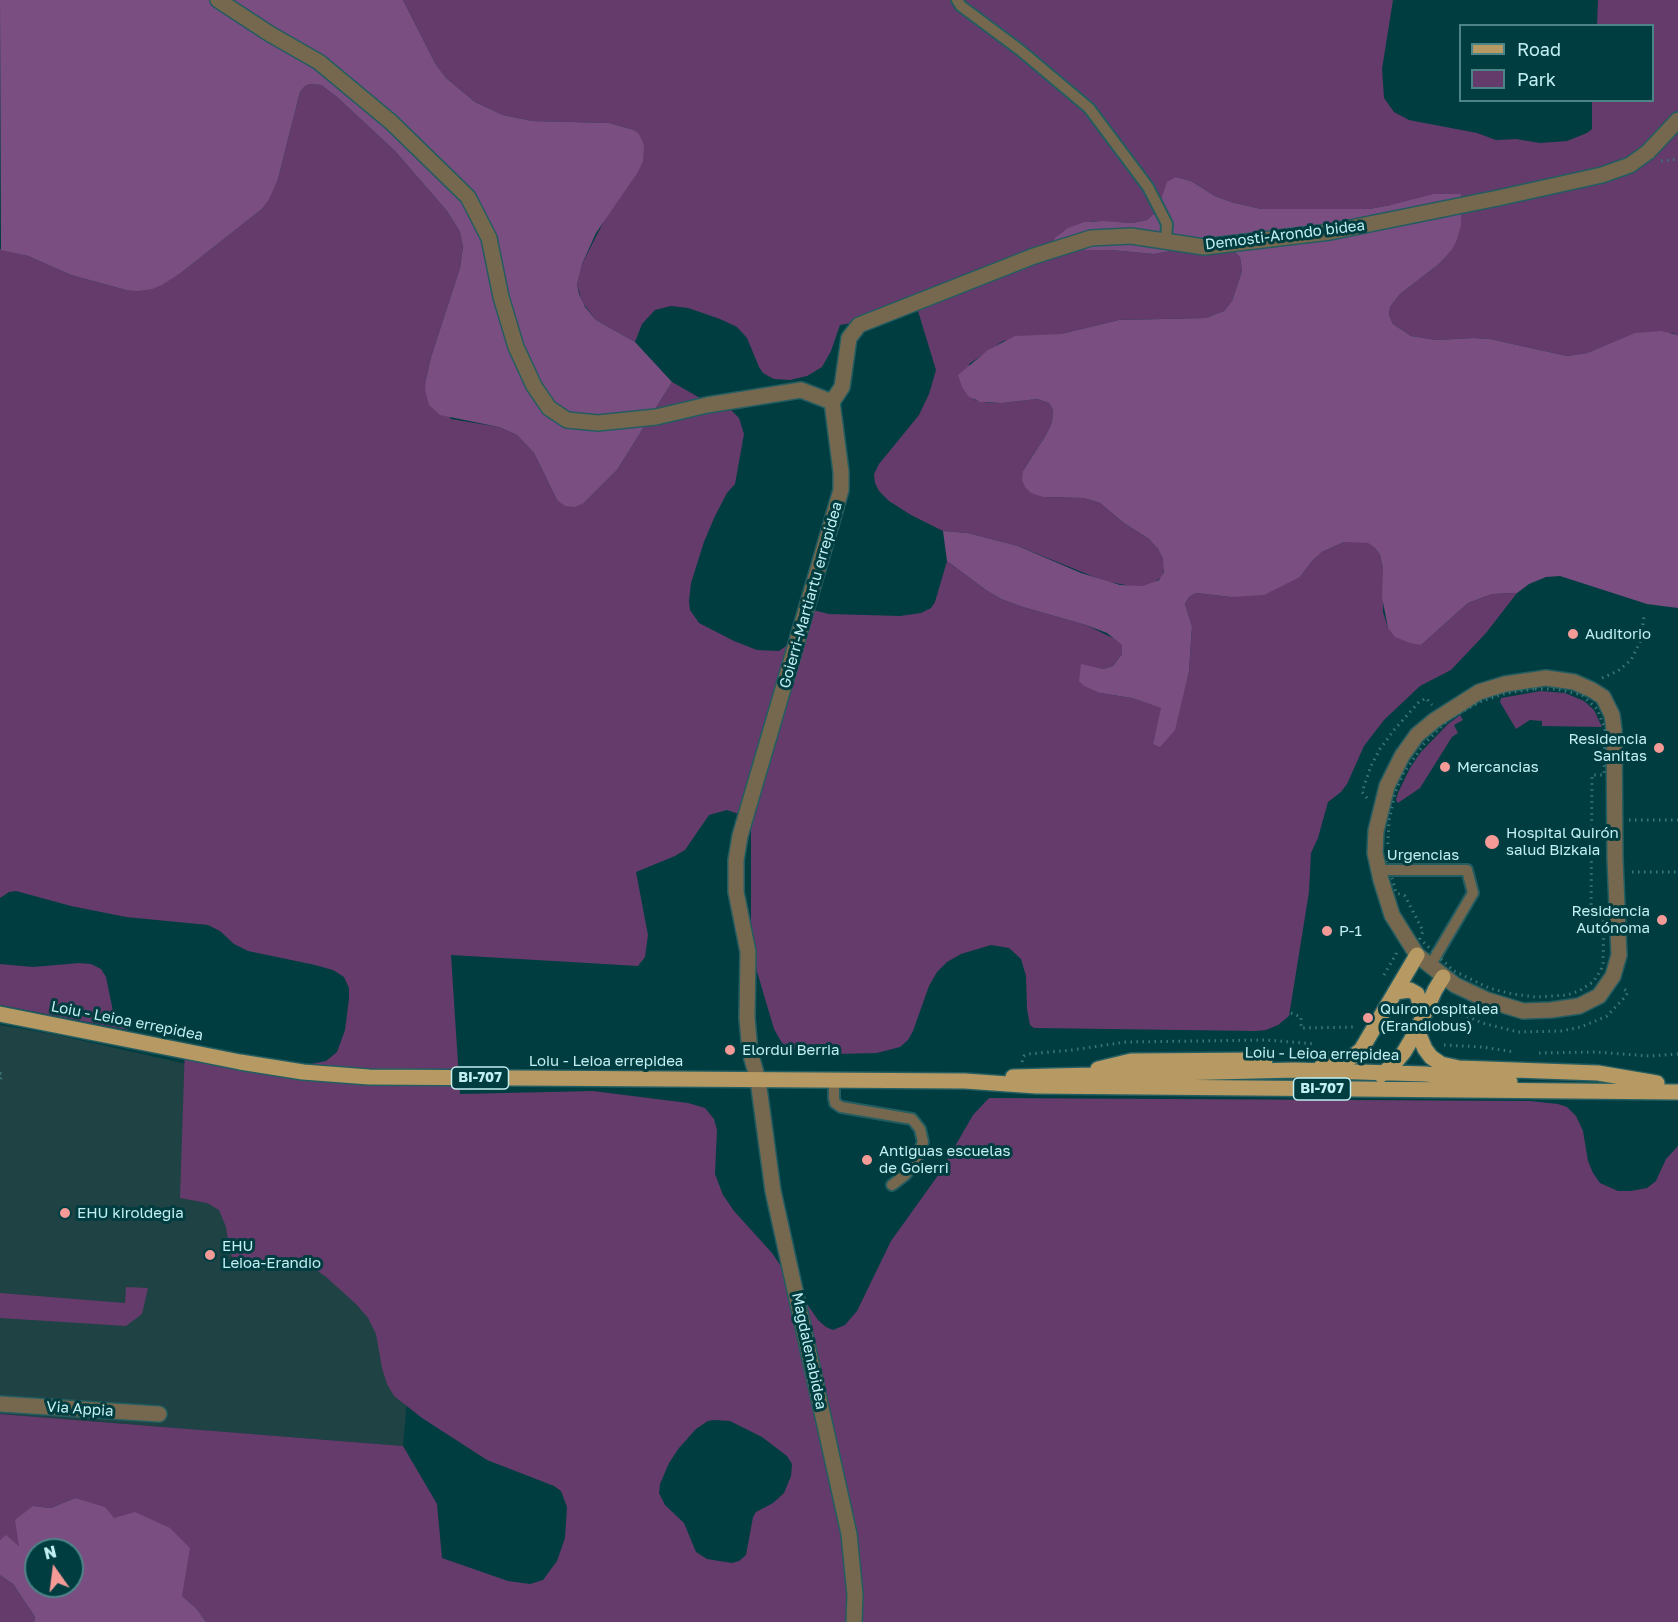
<!DOCTYPE html>
<html>
<head>
<meta charset="utf-8">
<style>
  body { margin:0 }
  #map { position:relative; width:1678px; height:1622px; overflow:hidden; background:#003d41; font-family:"Golos Text",sans-serif }
  canvas { display:block }
  .legend { position:absolute; left:1459px; top:24px; width:195px; height:78px; box-sizing:border-box; background:#003d41; border:2px solid #4d8488; margin:0; padding:8px 10px; list-style:none; font-size:18px; color:#c1eff2 }
  .legend li { display:flex; align-items:center; gap:12px; height:30px }
  .legend b { width:30px; border:2px solid #4d8488 }
  .north { position:absolute; left:24px; top:1538px; width:60px; height:60px; box-sizing:border-box; background:#003d41; border:2px solid #4d8488; border-radius:50%; rotate:346deg; font-size:16px; font-weight:700; line-height:24px; text-align:center; color:#c1eff2 }
  .north::after { content:''; display:block; margin:auto; width:21px; height:27px; background:#f59b97; clip-path:polygon(50% 0,100% 100%,50% 72%,0 100%) }
</style>
</head>
<body>
<div id="map">
<canvas width="1678" height="1622"></canvas>
<ul class="legend">
<li><b style="height:8px;background:#b69963"></b>Road</li>
<li><b style="height:16px;background:#643b6a"></b>Park</li>
</ul>
<div class="north">N</div>
</div>
<script>
const ctx = document.querySelector('canvas').getContext('2d');
ctx.lineJoin = 'round';
function paint(path, color) {
  ctx.fillStyle = color;
  ctx.fill(path, 'evenodd');
}
function shape(rows) {
  const path = new Path2D();
  for (const r of rows) {
    path.moveTo(r[0], r[1]);
    for (let i = 2; i < r.length; i += 2) path.lineTo(r[i], r[i + 1]);
  }
  return path;
}
function strokePath(path, color, width, dash) {
  ctx.strokeStyle = color;
  ctx.lineWidth = width;
  ctx.lineCap = dash ? 'butt' : 'round';
  ctx.setLineDash(dash || []);
  ctx.stroke(path);
}
function drawText(font, color, halo, rows, align = 'center') {
  ctx.font = font + ' "Golos Text",sans-serif';
  ctx.lineWidth = 6;
  ctx.setLineDash([]);
  ctx.textBaseline = 'middle';
  ctx.strokeStyle = halo;
  ctx.fillStyle = color;
  for (const [text, x, y, turn = 0] of rows) {
    ctx.save();
    ctx.translate(x, y);
    ctx.rotate((+turn || 0) * Math.PI / 180);
    ctx.textAlign = isNaN(turn) ? turn : align;
    if (halo) ctx.strokeText(text, 0, 0);
    ctx.fillText(text, 0, 0);
    ctx.restore();
  }
}
paint(shape([
  [0,1025,57,1035,231,1074,426,1180,403,1446,0,1414]
]), '#1f4245');
paint(shape([
  [403,0,1393,0,1382,69,1384,98,1394,112,1409,120,1477,133,1496,140,1516,139,1540,143,1567,141,1587,133,1592,129,1592,101,1652,100,1652,26,1597,25,1598,0,1678,0,1678,335,1672,333,1636,333,1587,353,1567,356,1490,339,1474,338,1436,340,1411,336,1393,324,1389,315,1390,307,1400,294,1439,264,1451,251,1391,205,1369,209,1261,209,1231,202,1215,196,1191,181,1176,177,1157,211,1147,220,1132,223,1093,221,1068,228,1077,250,1110,250,1154,254,1205,245,1230,247,1240,257,1242,271,1232,301,1224,311,1206,318,1119,320,1061,334,1003,341,969,364,974,400,989,403,1002,403,1037,399,1049,403,1053,410,1052,422,1046,435,1023,471,1043,497,1084,498,1100,503,1124,523,1149,539,1158,549,1163,559,1165,566,1162,577,1150,585,1136,587,1104,581,1018,546,968,533,943,531,911,515,889,501,879,491,875,483,874,474,879,464,919,415,929,394,936,370,918,311,904,309,893,316,840,325,831,351,822,367,807,376,790,380,774,379,763,373,759,367,747,338,737,327,720,319,688,308,671,306,655,310,642,324,635,342,596,320,582,302,577,284,579,275,582,264,604,221,639,135,634,130,609,123,532,121,503,115,475,102,446,78,435,63],
  [310,84,321,85,337,97,395,151,447,211,460,232,463,245,460,268,431,357,426,379,451,419,499,427,517,435,534,453,557,500,584,503,617,470,672,382,700,398,730,409,739,418,744,434,735,484,727,493,715,516,704,542,691,583,689,601,690,610,699,623,734,641,757,650,779,651,790,643,809,609,829,614,866,615,900,616,921,613,931,608,935,602,947,561,986,590,1001,599,1023,607,1086,625,1115,639,1122,645,1122,654,1113,666,1103,669,1081,665,1100,693,1132,698,1162,708,1153,744,1181,700,1189,671,1192,626,1185,604,1189,597,1196,593,1231,597,1300,577,1312,561,1322,552,1344,542,1356,541,1369,543,1375,548,1380,555,1383,569,1383,612,1388,628,1421,645,1468,603,1492,594,1517,593,1486,633,1451,670,1420,686,1384,720,1364,746,1347,784,1341,792,1328,802,1318,838,1311,853,1309,892,1289,1016,1278,1025,1266,1030,1256,1031,1034,1028,1030,1025,1027,1009,1026,976,1021,959,1009,948,991,945,961,954,947,962,937,972,929,986,913,1031,908,1040,900,1047,877,1053,836,1054,817,1053,789,1048,782,1043,774,1029,755,965,751,929,751,829,746,819,742,815,727,810,709,815,685,850,675,856,636,872,648,935,645,957,638,966,451,955,460,1094,593,1091,688,1103,705,1108,714,1119,717,1130,715,1174,723,1195,734,1211,772,1253,818,1320,826,1327,833,1330,845,1325,857,1311,891,1241,939,1174,973,1115,989,1098,1530,1101,1558,1104,1567,1107,1576,1116,1583,1131,1588,1161,1593,1173,1600,1183,1618,1191,1631,1191,1647,1188,1656,1181,1666,1159,1678,1146,1678,1622,206,1622,196,1608,182,1596,114,1518,75,1498,51,1508,33,1506,19,1546,6,1536,0,1540,0,1414,403,1446,437,1504,442,1558,508,1581,530,1584,543,1580,557,1561,565,1538,567,1507,561,1491,554,1486,487,1460,422,1418,394,1396,387,1384,382,1368,376,1334,368,1318,357,1305,325,1276,316,1270,295,1263,275,1262,245,1266,236,1263,230,1253,226,1227,219,1210,207,1203,180,1198,185,1045,296,1067,326,1061,337,1052,345,1030,349,999,349,988,344,977,333,970,315,965,248,951,234,944,220,931,208,925,126,917,71,906,16,891,9,892,0,898,0,249,28,256,71,275,126,290,182,272,262,209,278,179,300,92,305,86],
  [714,1420,730,1421,762,1437,787,1456,792,1464,791,1476,784,1493,773,1503,756,1512,753,1517,746,1555,739,1561,732,1563,707,1559,696,1552,684,1523,665,1505,659,1493,660,1484,669,1463,679,1448,696,1429,708,1421],
  [1541,691,1565,693,1584,701,1594,710,1602,727,1542,726,1542,721,1530,720,1516,729,1500,702,1501,698],
  [1460,715,1463,720,1454,725,1458,733,1452,737,1420,788,1398,803,1396,800,1398,793,1410,768,1421,752,1448,724],
  [79,963,91,964,101,969,106,977,114,1016,119,1023,129,1030,0,1005,0,964,33,967],
  [126,1287,148,1288,142,1314,126,1326,0,1318,0,1293,125,1303],
  [0,1575,13,1584,35,1617,34,1622,0,1622]
]), '#643b6a');
paint(shape([
  [0,0,403,0,435,63,446,78,475,102,503,115,532,121,609,123,634,130,639,134,644,145,643,161,638,172,596,233,582,264,577,284,579,294,585,307,596,320,635,342,672,382,617,470,584,503,575,507,565,506,557,500,534,453,517,435,499,427,440,415,429,405,425,390,426,379,431,357,460,268,463,246,460,232,447,211,395,151,337,97,321,85,310,84,305,86,300,92,278,179,269,199,262,209,182,272,162,285,152,289,138,291,126,290,71,275,28,256,1,250],
  [1176,177,1191,181,1215,196,1231,202,1261,209,1369,209,1391,205,1434,194,1461,194,1461,226,1456,242,1451,251,1439,264,1400,294,1390,307,1389,315,1393,324,1411,336,1436,340,1474,338,1490,339,1567,356,1587,353,1635,333,1661,331,1678,335,1678,608,1647,604,1560,576,1546,577,1529,584,1517,593,1492,594,1468,603,1421,645,1410,643,1395,637,1388,628,1382,597,1383,569,1380,555,1375,548,1368,543,1344,542,1322,552,1312,561,1300,577,1264,595,1231,597,1196,593,1189,597,1185,604,1192,626,1189,671,1175,730,1160,747,1153,744,1161,708,1132,698,1100,693,1084,686,1079,681,1081,664,1103,669,1113,666,1122,654,1122,645,1107,633,1086,625,1023,607,1001,599,986,590,947,561,943,531,968,533,1018,546,1081,573,1120,585,1143,586,1159,580,1164,572,1163,559,1158,549,1149,539,1124,523,1100,503,1084,498,1043,497,1031,493,1025,487,1022,480,1023,471,1046,435,1052,422,1053,410,1049,403,1037,399,1002,403,980,402,968,396,962,387,958,375,988,350,1015,336,1061,334,1119,320,1206,318,1224,311,1232,301,1242,271,1240,257,1230,247,1205,245,1154,254,1110,250,1077,250,1050,246,1056,237,1068,228,1084,222,1103,221,1132,223,1147,220,1157,211,1167,182],
  [75,1498,105,1507,114,1518,135,1512,170,1528,190,1548,182,1596,196,1608,206,1622,34,1622,35,1617,13,1584,0,1575,0,1540,6,1535,19,1546,15,1520,33,1506,51,1508],
  [36,1550,72,1550,72,1586,36,1586]
]), '#7a4e80');
const service = shape([
  [957,0,961,6,1020,50,1089,108,1148,187,1167,224,1166,240],
  [1379,870,1467,870,1473,893,1430,966],
  [834,1080,834,1098,835,1103,841,1107,912,1119,920,1129,923,1142,915,1162,905,1175,892,1185]
]);
const minor = shape([
  [218,0,270,34,319,62,391,122,468,197,489,238,501,297,516,347,534,386,549,408,567,420,598,423,656,417,707,405,801,390,832,402],
  [832,402,841,472,841,490,740,836,736,860,736,892,748,952,747,1018,750,1052,758,1080,773,1191,849,1534,855,1595,854,1622],
  [832,402,842,387,849,338,859,325,1034,256,1091,238,1131,236,1204,247,1330,232,1498,198,1602,175,1630,165,1648,152,1678,120],
  [1546,678,1574,682,1592,690,1603,697,1612,715,1614,730,1615,859,1619,955,1613,976,1599,996,1579,1006,1551,1010,1523,1011,1487,1000,1455,985,1417,955,1392,915,1381,880,1375,853,1376,831,1387,786,1402,756,1417,735,1435,720,1479,692,1505,684,1546,678],
  [0,1404,159,1414]
]);
const primary = shape([
  [1395,992,1410,990,1417,994,1423,1014],
  [0,1014,240,1062,303,1072,369,1077,965,1081,1036,1086,1678,1092],
  [1417,1030,1425,1049,1431,1057,1441,1064,1459,1068,1598,1073,1657,1083],
  [1322,1060,1342,1060,1352,1057,1361,1050,1417,955],
  [1098,1069,1131,1061,1265,1060],
  [1381,1075,1394,1064,1404,1052,1417,1030,1435,990,1443,977],
  [1013,1077,1295,1070,1425,1074,1510,1082]
]);
strokePath(service, '#235d61', 14);
strokePath(minor, '#235d61', 18);
strokePath(primary, '#235d61', 18);
strokePath(shape([
  [1661,161,1678,159],
  [1602,678,1618,671,1631,660,1641,640,1644,616],
  [1535,689,1556,689,1582,695,1597,709,1605,729,1604,775,1592,775,1591,912,1604,912,1603,963,1601,970,1593,982,1579,991,1567,995,1536,997,1512,994,1489,988,1454,971,1420,939,1423,931,1405,896,1396,893,1387,859,1389,821,1395,793,1403,774,1424,744,1450,718,1482,701,1507,693,1535,689],
  [1367,798,1362,792,1371,766,1380,749,1394,730,1418,703,1426,698,1432,705],
  [1629,820,1678,820],
  [1632,872,1678,872],
  [1384,975,1396,954,1396,951],
  [1447,1004,1451,1009,1482,1023,1518,1032,1561,1031,1581,1027,1607,1016,1625,997,1628,992,1624,989],
  [1291,1013,1301,1017,1301,1028,1355,1027],
  [1444,1045,1482,1047,1515,1052],
  [1539,1053,1595,1052,1649,1056,1678,1054],
  [1022,1062,1024,1056,1029,1054,1072,1050,1126,1042,1266,1040,1316,1044],
  [0,1073,2,1074,0,1081]
]), '#3d7679', 3, [1.5, 4.5]);
strokePath(service, '#76684e', 10);
strokePath(minor, '#76684e', 15);
strokePath(primary, '#b69963', 15);
for (const [x, y, r, color] of [
  [1573,634,6,"#f59b97"],
  [1659,748,6,"#f59b97"],
  [1445,767,6,"#f59b97"],
  [1492,842,8,"#f59b97"],
  [1662,920,6,"#f59b97"],
  [1327,931,6,"#f59b97"],
  [1368,1018,6,"#f59b97"],
  [730,1050,6,"#f59b97"],
  [867,1160,6,"#f59b97"],
  [65,1213,6,"#f59b97"],
  [210,1255,6,"#f59b97"]
]) {
  const dot = new Path2D();
  dot.arc(x, y, r, 0, 2 * Math.PI);
  ctx.fillStyle = color;
  ctx.fill(dot);
  strokePath(dot, '#003d41', 2);
}
for (const [x, y, w] of [
  [480,1078,57],
  [1322,1089,57]
]) {
  const box = new Path2D();
  box.roundRect(x - w / 2, y - 11, w, 22, 4.5);
  ctx.fillStyle = '#003d41';
  ctx.fill(box);
  strokePath(box, '#c1eff2', 1.5);
}
drawText('bold 14px', '#c1eff2', null, [
  ["BI-707",480,1078],
  ["BI-707",1322,1089]
]);
drawText('15px', '#c1eff2', '#003d41', [
  ["Demosti-Arondo bidea",1285,235,-7],
  ["Goierri-Martiartu errepidea",811,595,-74],
  ["Urgencias",1423,855],
  ["Loiu - Leioa errepidea",127,1021,11],
  ["Loiu - Leioa errepidea",1322,1054,1],
  ["Loiu - Leioa errepidea",606,1061],
  ["Magdalenabidea",809,1351,78],
  ["Via Appia",80,1409,4]
]);
drawText('15px', '#c1eff2', '#003d41', [
  ["Auditorio",1585,634],
  ["Residencia",1647,739,"right"],
  ["Sanitas",1647,756,"right"],
  ["Mercancias",1457,767],
  ["Hospital Quirón",1506,833],
  ["salud Bizkaia",1506,850],
  ["Residencia",1650,911,"right"],
  ["Autónoma",1650,928,"right"],
  ["P-1",1339,931],
  ["Quiron ospitalea",1380,1009],
  ["(Erandiobus)",1380,1026],
  ["Elordui Berria",742,1050],
  ["Antiguas escuelas",879,1151],
  ["de Goierri",879,1168],
  ["EHU kiroldegia",77,1213],
  ["EHU",222,1246],
  ["Leioa-Erandio",222,1263]
], 'left');
</script>
</body>
</html>
